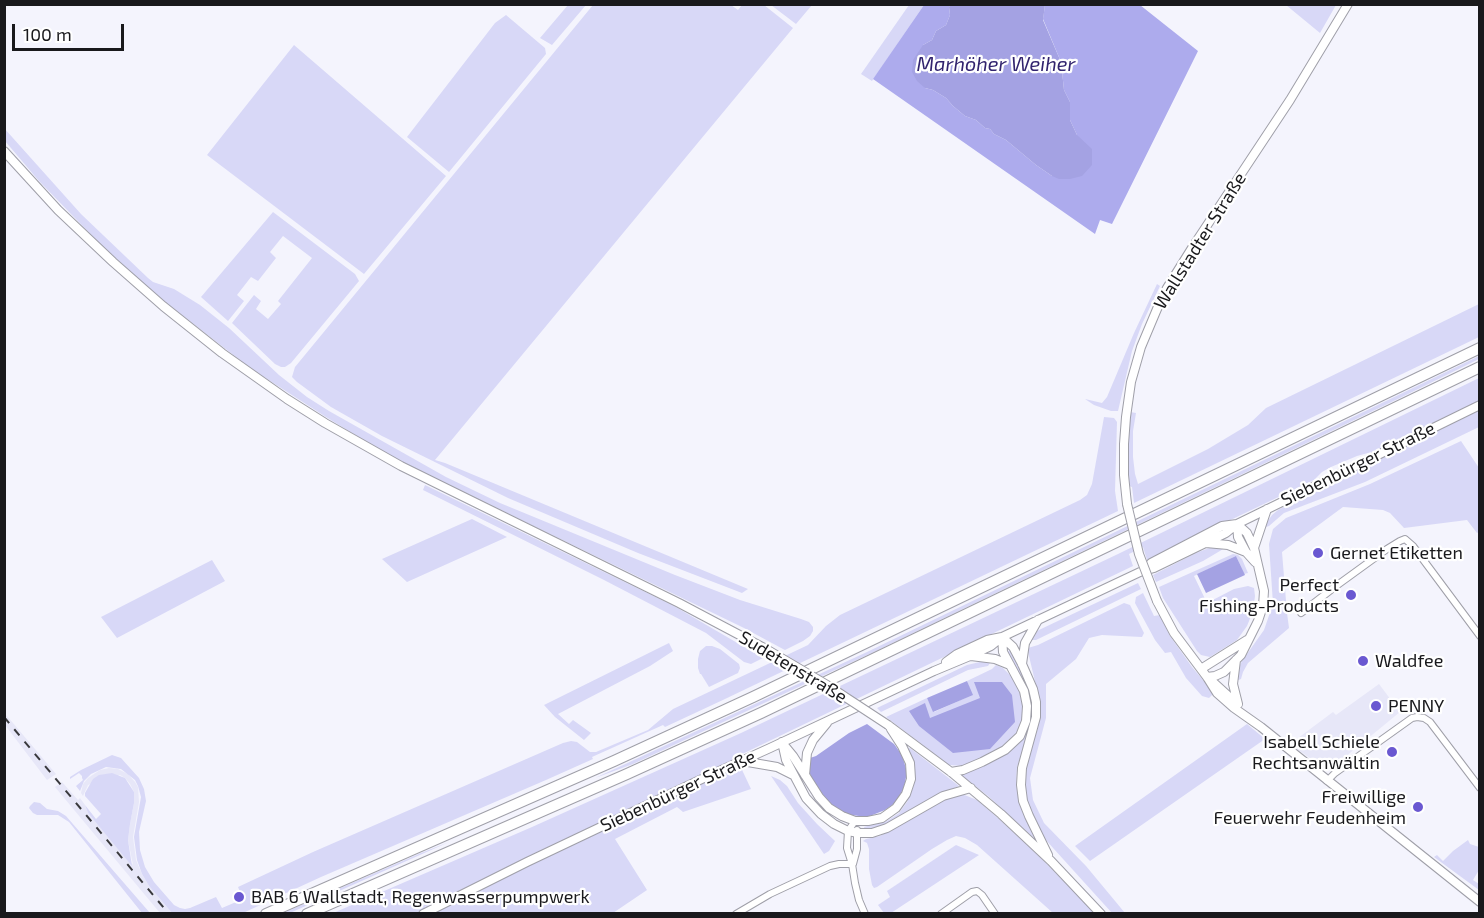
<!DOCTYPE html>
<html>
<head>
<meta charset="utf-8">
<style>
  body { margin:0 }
  #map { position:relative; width:1484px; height:918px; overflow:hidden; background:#f4f4fd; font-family:"Exo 2",sans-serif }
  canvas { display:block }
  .frame { position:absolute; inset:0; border:6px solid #19191c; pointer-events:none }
  .scale { position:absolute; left:12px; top:24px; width:112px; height:27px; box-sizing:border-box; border:3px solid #19191c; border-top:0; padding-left:8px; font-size:18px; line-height:21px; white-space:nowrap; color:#19191c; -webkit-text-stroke:4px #fff; paint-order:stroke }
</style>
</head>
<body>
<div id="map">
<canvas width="1484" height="918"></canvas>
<div class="frame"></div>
<div class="scale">100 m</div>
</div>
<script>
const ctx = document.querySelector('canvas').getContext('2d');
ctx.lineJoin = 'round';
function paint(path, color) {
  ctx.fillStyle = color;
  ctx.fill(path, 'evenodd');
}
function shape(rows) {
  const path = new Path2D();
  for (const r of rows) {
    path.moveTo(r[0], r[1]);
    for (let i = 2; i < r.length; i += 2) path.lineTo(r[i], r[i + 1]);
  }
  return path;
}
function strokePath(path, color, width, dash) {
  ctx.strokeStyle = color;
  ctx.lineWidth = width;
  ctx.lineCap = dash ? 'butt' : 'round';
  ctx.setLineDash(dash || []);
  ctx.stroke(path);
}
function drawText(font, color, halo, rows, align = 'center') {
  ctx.font = font + ' "Exo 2",sans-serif';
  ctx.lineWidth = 4.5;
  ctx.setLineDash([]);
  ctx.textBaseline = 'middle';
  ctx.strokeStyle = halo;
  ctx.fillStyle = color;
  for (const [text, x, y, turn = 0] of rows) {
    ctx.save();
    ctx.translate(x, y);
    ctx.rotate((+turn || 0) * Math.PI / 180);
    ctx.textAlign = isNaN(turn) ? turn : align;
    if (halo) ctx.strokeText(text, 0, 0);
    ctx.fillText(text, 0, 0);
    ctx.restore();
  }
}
paint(shape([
  [1379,684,1400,712,1328,771,1290,744,1333,712,1336,715],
  [4,713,13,723,56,774,47,780,5,725],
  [109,768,118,769,128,774,135,782,138,787,139,802,133,837,136,860,142,874,149,886,172,913,160,913,55,787,62,782,78,800,80,798,85,805,88,813,133,865,128,840,130,824,134,803,134,792,130,784,125,778,120,775,88,785,83,796,81,793,83,784,88,778,100,770]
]), '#e7e7f8');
paint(shape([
  [568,5,586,5,552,45,540,38],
  [731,5,738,10,742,5,764,5,793,28,435,460,445,463,748,589,742,593,638,553,508,498,382,436,331,407,297,382,292,377,295,367,593,5],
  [771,5,812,5,796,24],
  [909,5,924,5,872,81,861,74],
  [1286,5,1336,5,1320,33],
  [506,15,545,48,546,54,449,172,407,137,495,23],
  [294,45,446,176,364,274,207,155],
  [4,128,81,214,148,278,153,282,174,289,200,305,229,328,279,375,307,397,329,411,446,477,500,503,675,575,740,600,801,619,809,622,813,627,813,631,810,636,803,641,785,650,783,649,744,628,391,457,326,417,250,368,155,294,100,244,39,181,5,141],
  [273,212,355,274,359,281,291,363,285,367,281,367,275,364,232,323,254,295,261,301,256,309,268,319,281,304,278,301,312,258,283,236,270,252,276,258,258,281,251,277,237,295,244,301,228,321,201,297],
  [1157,284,1160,286,1142,324,1132,351,1118,411,1111,411,1094,405,1085,399,1102,403,1107,397,1134,333],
  [1479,304,1479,337,1134,503,1132,487,1129,486,1127,456,1130,412,1136,413,1133,431,1133,457,1135,474,1138,484,1208,449,1248,425,1266,408],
  [1479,356,1479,359,1402,397,876,651,633,764,595,778,867,652],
  [1479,378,1479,401,1375,451,1357,456,1331,467,1322,472,1314,480,1147,560,1143,547,1129,554,1133,566,736,757,751,789,683,812,677,807,615,839,647,890,613,913,428,914,426,906,421,913,331,914,532,827,741,733,1118,554],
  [1479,410,1479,427,1365,482,1284,513,1269,526,1263,528,1272,515,1278,510,1368,463],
  [1104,417,1114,418,1117,422,1115,491,1118,511,725,699,665,727,663,725,592,757,593,759,546,780,321,877,243,913,172,913,149,886,142,874,137,860,134,837,141,797,138,786,135,780,121,769,106,767,91,774,84,781,80,791,76,786,83,780,82,778,82,776,79,773,70,779,70,777,81,770,112,755,121,758,139,778,144,789,146,801,139,832,140,850,145,867,154,882,174,905,180,908,185,909,190,908,216,897,222,908,243,899,238,887,313,852,563,743,571,741,577,742,590,752,596,752,648,730,673,709,808,645,826,626,840,615,1080,500,1087,495,1092,484],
  [1461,441,1479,468,1479,532,1477,533,1467,520,1404,528,1390,513,1383,510,1343,507,1282,552,1287,613,1289,628,1248,663,1243,672,1241,679,1236,681,1237,671,1242,661,1264,630,1273,604,1269,544,1273,529,1286,518,1370,484],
  [425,485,674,606,763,658,751,664,744,662,706,633,604,580,423,490],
  [472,519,507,537,407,582,382,559],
  [1217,547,1225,548,1203,561,1156,582,1153,575,1196,553,1209,548],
  [1233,554,1238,555,1242,559,1248,573,1244,574,1236,556,1194,576,1207,603,1234,589,1248,586,1254,588,1255,596,1253,611,1247,626,1237,640,1210,657,1201,655,1197,651,1163,598,1159,587],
  [212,560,225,581,117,638,101,617],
  [1138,583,1141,589,1036,640,1031,640,1035,632,1041,629],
  [1143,593,1154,616,1160,615,1170,636,1192,667,1214,693,1209,698,1202,696,1186,678,1171,652,1165,653,1155,640,1135,603,1136,597],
  [1124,603,1130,605,1144,633,1142,637,1102,635,1089,638,1076,659,1046,684,1046,718,1030,778,1033,800,1044,823,1086,866,1125,913,1112,913,1044,838,1032,816,1026,798,1024,783,1025,767,1037,731,1040,713,1039,698,1028,652,1028,648,1038,645],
  [669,643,673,651,650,666,558,714,569,724,573,720,591,733,584,740,555,717,544,705],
  [706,646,712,646,720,649,739,664,740,668,738,673,709,687,701,674,700,674,698,668,698,659,700,651],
  [1011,649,1032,697,1034,712,1032,725,1017,767,1016,785,1021,805,1027,822,1036,840,988,796,961,775,1002,756,1017,745,1028,729,1031,713,1030,698,1007,652],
  [984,661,990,663,988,666,968,670,881,712,877,708,967,665],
  [996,665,1003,668,1013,678,1019,688,1023,700,1023,715,1020,726,1013,738,1004,747,964,766,949,765,886,717,927,698,934,712,972,695,967,681,992,669],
  [1247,724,1265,739,1090,861,1075,846],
  [910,748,959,786,937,795,903,816,878,828,865,830,864,827,887,821,899,813,907,802,913,788,915,774,913,760,907,749],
  [112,773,125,778,134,792,134,803,130,824,128,840,132,866,88,813,85,805,96,819,101,814,85,796,85,793,93,779,99,775],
  [771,776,780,780,787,786,798,803,817,824,835,841,829,851,824,854],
  [962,794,977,800,999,819,1040,857,1095,913,1053,913,977,845,965,838,956,836,947,840,932,849,877,887,874,888,872,885,869,869,869,849,867,843,863,841,866,839,880,836,946,799],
  [34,802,40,803,47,809,58,811,66,816,150,913,142,913,69,822,58,815,37,815,33,813,29,808,30,806],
  [1468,840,1470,844,1479,847,1479,870,1473,880,1479,884,1479,890,1434,857,1437,855,1443,861,1453,851],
  [449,842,290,913,283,913,421,853],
  [956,845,979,855,891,913,884,913,878,905,890,897,887,891]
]), '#d8d8f7');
paint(shape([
  [924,5,950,5,949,7,950,15,946,25,936,31,932,40,923,45,925,88,933,90,946,98,953,106,965,116,976,120,985,128,990,129,994,134,1006,140,1036,165,1052,176,1077,135,1070,120,1070,102,1064,90,1061,62,1043,19,1045,5,1140,5,1198,51,1112,224,1100,220,1095,234,873,79]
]), '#adabed');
paint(shape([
  [950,5,1045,5,1043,20,1061,62,1064,90,1070,102,1070,120,1077,135,1092,149,1092,165,1082,176,1070,179,1059,179,1052,176,1036,165,1006,140,994,134,990,129,985,128,976,120,965,116,953,106,946,98,933,90,925,88,917,81,912,72,913,60,923,45,932,40,936,31,946,25,950,15,949,7],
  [1236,556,1245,575,1206,593,1197,574],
  [967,681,973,695,933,712,927,698],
  [974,682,1002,682,1012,695,1015,722,990,749,953,753,919,726,909,711,925,703,930,718,980,698],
  [867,724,894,744,902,755,907,772,904,788,895,803,885,810,870,816,859,816,845,814,833,807,821,795,812,781,809,770,810,758,816,756,849,733]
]), '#a4a2e3');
const street = shape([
  [1301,613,1336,586,1387,549,1400,541,1405,539,1413,546,1480,636],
  [1327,781,1335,773,1412,718,1417,717,1424,718,1430,722,1480,788],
  [855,821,848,831,847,848,852,864,855,883,859,900,865,914],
  [853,864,857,849,857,830],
  [736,914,770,894,830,866,839,864,852,864],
  [941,914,972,892,977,891,982,895,995,914]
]);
const secondary = shape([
  [4,151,58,210,113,262,163,306,222,353,287,399,325,423,401,466,679,603,766,649],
  [1127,504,1124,475,1124,444,1126,417,1131,382,1141,347,1157,309,1167,288,1192,248,1290,100,1348,4],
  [1237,524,1238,537,1246,552,1255,562],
  [1206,543,1228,545,1246,552],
  [1254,548,1267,509],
  [1151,563,1222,526,1237,524],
  [1157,601,1174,633,1207,677,1217,693,1234,708,1261,727,1480,902],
  [1002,637,1013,647,1022,664,1033,689,1036,702,1036,717,1022,768,1021,785,1023,801,1029,816,1048,855],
  [971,656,995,659,1010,665],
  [1236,660,1233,684,1238,704],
  [946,662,957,654,987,640,1002,637,1140,572,1154,568,1226,533,1237,524,1480,405],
  [1022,664,1025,643,1038,620],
  [1201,669,1247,640],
  [1207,677,1215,676,1224,672,1241,655,1258,621,1263,606,1264,591,1254,548,1247,533,1237,524],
  [1214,683,1236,703],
  [888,725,951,772,1001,814,1051,861,1101,914],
  [782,742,786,760,806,798,821,814,834,824,848,831,858,833,872,833,887,828,943,796,971,788],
  [784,745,793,756,819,797,829,808,842,816,855,821,868,821,882,818,896,808,906,794,911,779,910,763,902,746,891,729],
  [742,761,777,767,793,775],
  [951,772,963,770,982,762,1005,750,1020,736,1026,721,1027,706,1024,691,1003,652,1002,637],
  [805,775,807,753,813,740,827,723],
  [423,914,527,862,704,778,770,748,934,671,970,656,991,646,1002,637]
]);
const highway = shape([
  [266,914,614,761,753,697,1480,348],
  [307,914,627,774,761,713,1480,367]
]);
strokePath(street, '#9f9fa8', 8);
strokePath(secondary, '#9f9fa8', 10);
strokePath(highway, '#9f9fa8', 12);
strokePath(street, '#fff', 6);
strokePath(secondary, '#fff', 8);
strokePath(highway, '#fff', 10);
strokePath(shape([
  [4,717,169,914]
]), '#39393d', 2, [8, 8]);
const secondaryBridge = shape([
  [1127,504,1139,554,1157,601],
  [766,649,827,685,888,725]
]);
strokePath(secondaryBridge, '#9f9fa8', 10, []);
strokePath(secondaryBridge, '#fff', 8);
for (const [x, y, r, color] of [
  [1318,553,6,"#6a58d1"],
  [1351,595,6,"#6a58d1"],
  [1363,661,6,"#6a58d1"],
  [1376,706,6,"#6a58d1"],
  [1392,752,6,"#6a58d1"],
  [1418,807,6,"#6a58d1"],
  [239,897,6,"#6a58d1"]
]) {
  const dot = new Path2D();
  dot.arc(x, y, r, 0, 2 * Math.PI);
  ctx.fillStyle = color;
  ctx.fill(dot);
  strokePath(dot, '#fff', 2);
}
drawText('18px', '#19191c', '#fff', [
  ["Wallstadter Straße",1200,241,-58],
  ["Siebenbürger Straße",1358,464,-26],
  ["Sudetenstraße",793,667,31],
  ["Siebenbürger Straße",678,791,-25]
]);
drawText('18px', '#19191c', '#fff', [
  ["Gernet Etiketten",1330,553],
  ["Perfect",1339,585,"right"],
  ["Fishing-Products",1339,606,"right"],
  ["Waldfee",1375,661],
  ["PENNY",1388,706],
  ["Isabell Schiele",1380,742,"right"],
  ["Rechtsanwältin",1380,763,"right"],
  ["Freiwillige",1406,797,"right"],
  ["Feuerwehr Feudenheim",1406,818,"right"],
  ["BAB 6 Wallstadt, Regenwasserpumpwerk",251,897]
], 'left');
drawText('italic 20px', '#31236e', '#fff', [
  ["Marhöher Weiher",996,64]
]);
</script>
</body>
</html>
